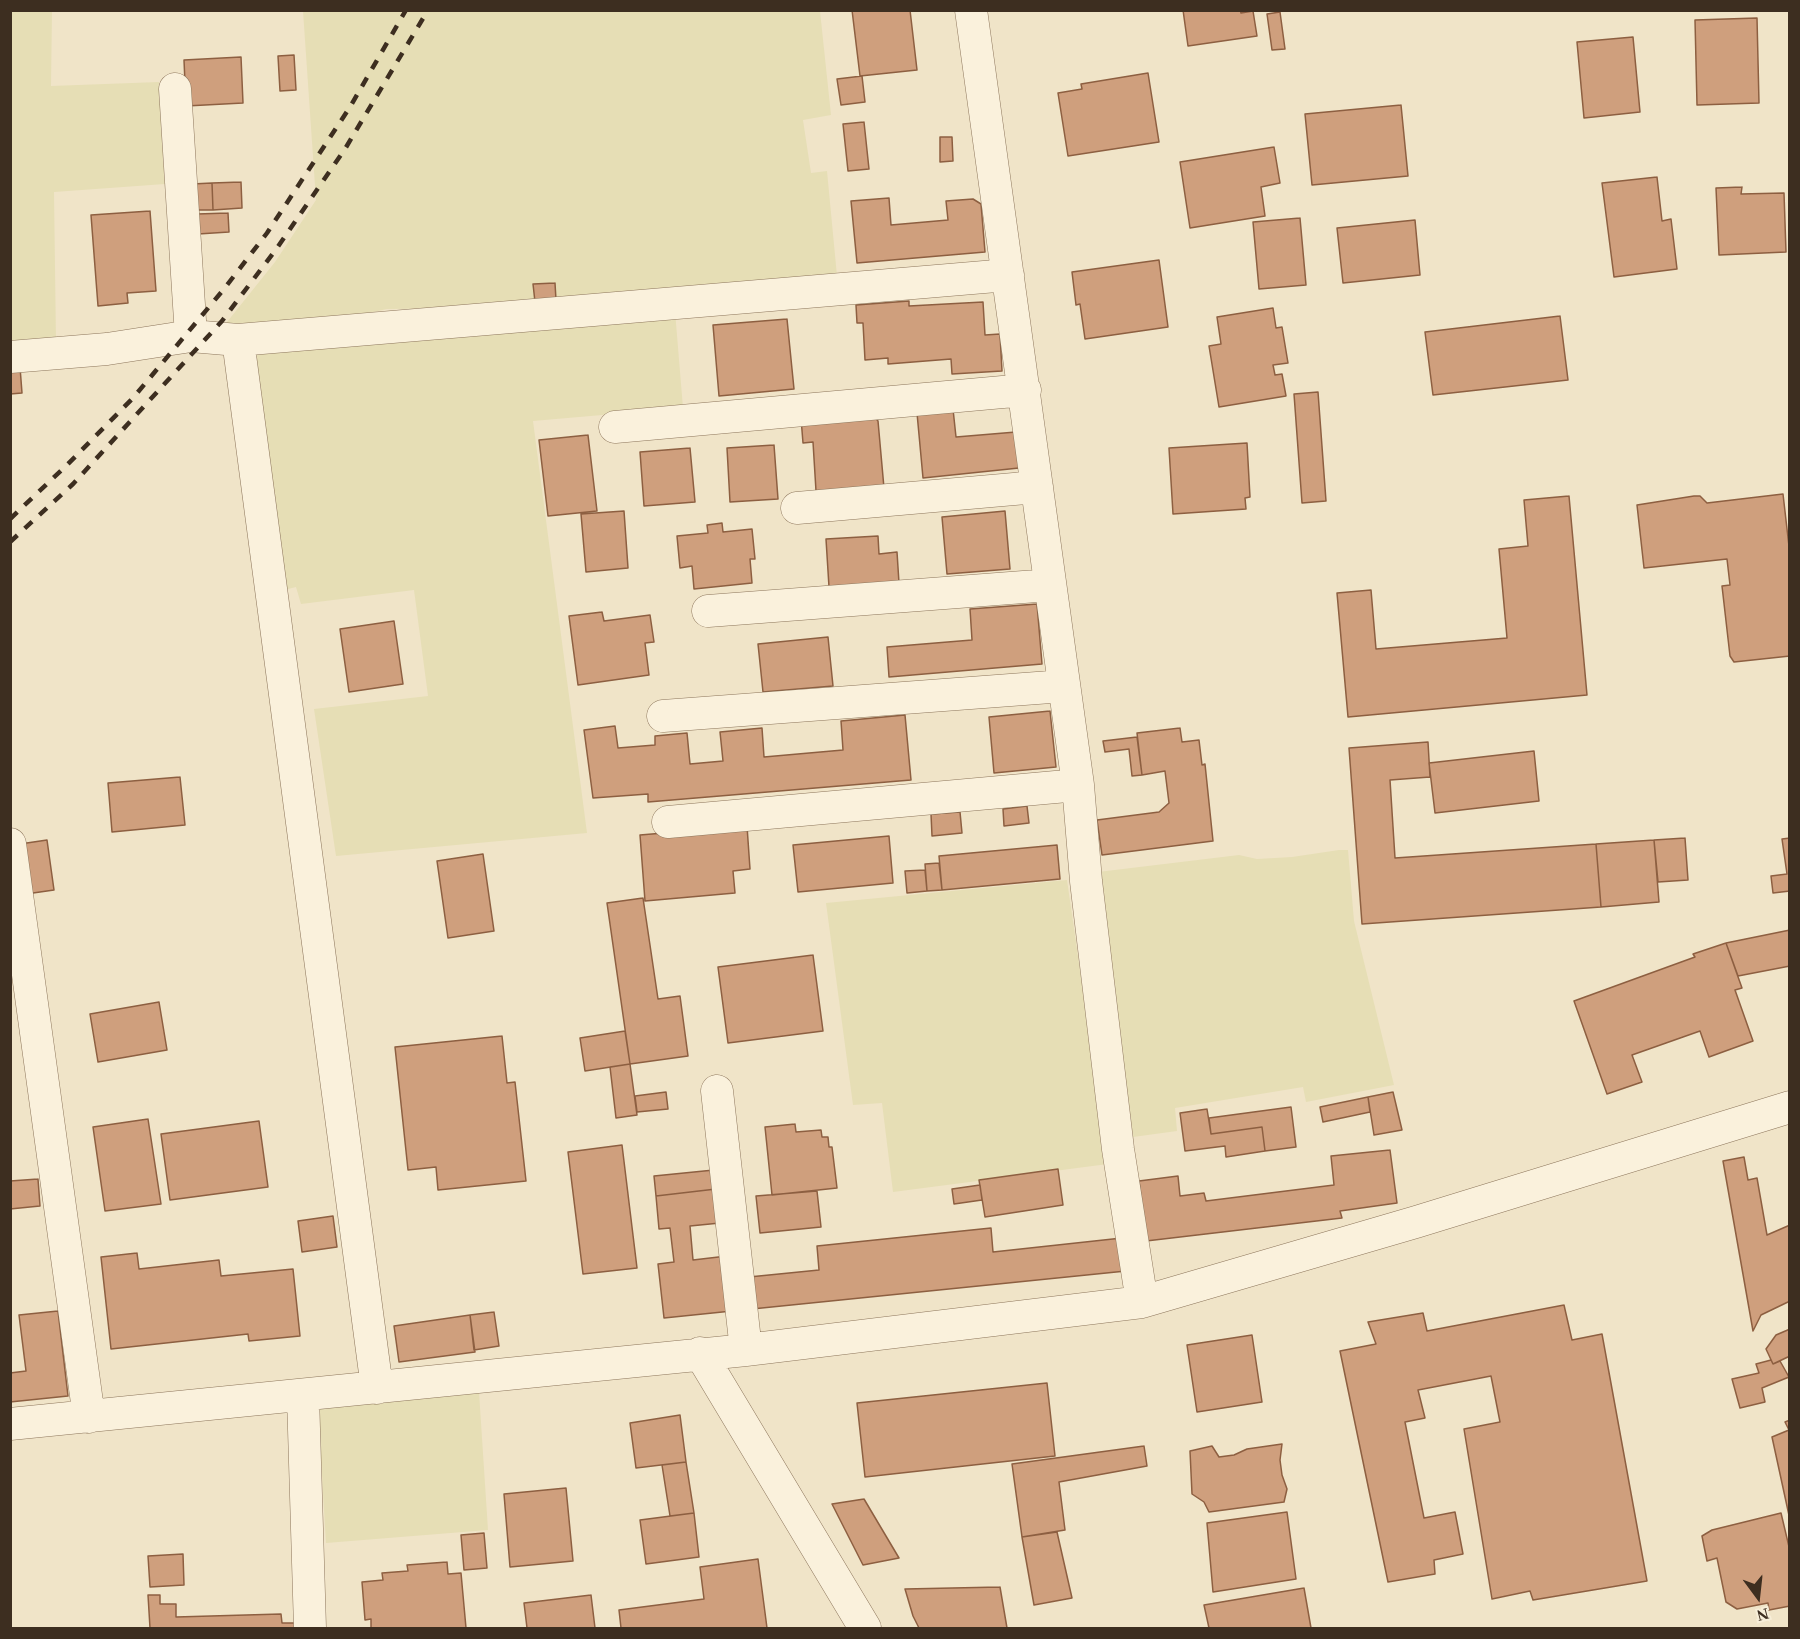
<!DOCTYPE html>
<html>
<head>
<meta charset="utf-8">
<style>
  body { margin:0 }
  #map { position:relative; width:1800px; height:1639px; overflow:hidden; background:#f0e4c8; font-family:Georgia,serif }
  canvas { display:block }
  .frame { position:absolute; inset:0; border:12px solid #3d2e20; pointer-events:none }
  .north { position:absolute; left:1728px; top:1567px; width:60px; height:60px; -webkit-text-stroke:4px #f7eed8; paint-order:stroke; rotate:165deg; font-size:16px; font-weight:700; line-height:24px; text-align:center; color:#3d2e20 }
  .north::after { content:''; display:block; margin:auto; width:21px; height:27px; background:#3d2e20; clip-path:polygon(50% 0,100% 100%,50% 72%,0 100%) }
</style>
</head>
<body>
<div id="map">
<canvas width="1800" height="1639"></canvas>
<div class="frame"></div>
<div class="north">N</div>
</div>
<script>
const ctx = document.querySelector('canvas').getContext('2d');
ctx.lineJoin = 'round';
function paint(path, color) {
  ctx.fillStyle = color;
  ctx.fill(path, 'evenodd');
}
function shape(rows) {
  const path = new Path2D();
  for (const r of rows) {
    path.moveTo(r[0], r[1]);
    for (let i = 2; i < r.length; i += 2) path.lineTo(r[i], r[i + 1]);
  }
  return path;
}
function strokePath(path, color, width, dash) {
  ctx.strokeStyle = color;
  ctx.lineWidth = width;
  ctx.lineCap = dash ? 'butt' : 'round';
  ctx.setLineDash(dash || []);
  ctx.stroke(path);
}
paint(shape([
  [10,11,52,11,51,86,159,82,165,184,54,192,56,342,10,348],
  [303,11,820,11,831,115,803,120,811,173,827,171,837,276,473,308,387,309,327,322,219,332,275,262,316,200],
  [675,311,683,408,533,421,587,833,336,856,314,709,428,696,414,590,301,604,296,587,280,591,252,347],
  [1339,850,1348,850,1354,921,1394,1085,1306,1102,1303,1087,1175,1108,1177,1131,1133,1137,1098,872,1239,855,1257,859,1292,857],
  [1067,880,1108,1164,893,1192,882,1103,853,1105,826,903],
  [479,1392,488,1530,326,1543,318,1408]
]), '#e6deb5');
const building = shape([
  [852,10,910,10,917,70,860,76,852,10],
  [1183,10,1240,10,1241,13,1253,11,1257,36,1188,46,1183,10],
  [1280,12,1285,49,1272,50,1267,14,1280,12],
  [1757,18,1759,103,1697,105,1695,20,1757,18],
  [1633,37,1640,112,1584,118,1577,42,1633,37],
  [294,55,296,90,280,91,278,56,294,55],
  [241,57,243,103,186,106,184,60,241,57],
  [1148,73,1159,142,1068,156,1058,93,1082,89,1081,84,1148,73],
  [862,76,865,102,841,105,837,79,862,76],
  [1401,105,1408,176,1312,185,1305,114,1401,105],
  [864,122,869,169,848,171,843,124,864,122],
  [940,137,952,137,953,161,940,162,940,137],
  [1274,147,1280,183,1261,187,1265,216,1190,228,1180,162,1274,147],
  [1657,177,1662,221,1671,219,1677,269,1614,277,1602,183,1657,177],
  [241,182,242,208,213,210,212,183,241,182],
  [212,183,213,210,193,210,192,184,212,183],
  [1742,187,1741,194,1784,193,1786,252,1719,255,1716,188,1742,187],
  [889,198,891,225,948,220,946,201,973,199,981,204,985,252,857,263,851,201,889,198],
  [150,211,156,291,127,293,128,303,98,306,91,215,150,211],
  [228,213,229,232,198,234,197,214,228,213],
  [1300,218,1306,285,1259,289,1253,222,1300,218],
  [1415,220,1420,275,1343,283,1337,228,1415,220],
  [1159,260,1168,327,1085,339,1080,304,1076,305,1072,272,1159,260],
  [555,283,556,300,535,302,533,284,555,283],
  [909,301,909,306,983,302,985,335,1000,334,1002,371,952,374,951,359,888,364,888,358,865,360,863,323,857,323,856,305,909,301],
  [1273,308,1276,328,1282,327,1288,363,1273,365,1275,375,1282,374,1286,396,1219,407,1209,346,1221,344,1217,317,1273,308],
  [1560,316,1568,380,1433,395,1425,332,1560,316],
  [787,319,794,389,719,396,713,325,787,319],
  [20,367,22,393,10,394,10,368,20,367],
  [1318,392,1326,501,1302,503,1294,394,1318,392],
  [953,409,956,437,1016,432,1019,468,923,478,917,413,953,409],
  [870,412,878,421,884,488,816,491,813,442,803,443,801,418,870,412],
  [588,435,597,511,548,516,539,440,588,435],
  [1247,443,1250,497,1245,498,1246,509,1173,514,1169,448,1247,443],
  [774,445,778,499,730,502,727,448,774,445],
  [690,448,695,502,644,506,640,452,690,448],
  [1783,494,1790,555,1790,656,1734,662,1730,656,1722,586,1730,585,1727,559,1644,568,1637,505,1694,496,1700,496,1707,503,1783,494],
  [1569,496,1587,695,1348,717,1337,593,1371,590,1376,649,1507,638,1499,549,1528,546,1524,500,1569,496],
  [624,511,628,568,586,572,581,514,624,511],
  [1005,511,1010,569,947,574,942,517,1005,511],
  [722,523,723,532,752,529,755,559,750,559,752,583,694,589,692,566,680,568,677,536,708,533,707,525,722,523],
  [878,536,879,554,897,552,899,583,829,587,826,539,878,536],
  [1037,604,1042,664,889,677,887,647,972,640,970,609,1037,604],
  [602,612,604,621,650,615,654,642,645,643,649,675,578,685,569,616,602,612],
  [394,621,403,684,349,692,340,629,394,621],
  [828,637,833,686,763,692,758,644,828,637],
  [1050,711,1056,767,994,773,989,717,1050,711],
  [905,715,911,780,648,802,648,794,593,798,584,730,615,726,618,748,655,745,655,736,687,733,690,764,723,761,720,732,762,728,764,757,843,750,841,721,905,715],
  [1180,728,1182,742,1199,740,1202,765,1205,764,1213,841,1102,855,1097,820,1159,812,1169,803,1165,771,1142,775,1137,733,1180,728],
  [1137,737,1142,775,1132,776,1129,749,1105,752,1103,741,1137,737],
  [1428,742,1430,777,1390,780,1395,858,1596,844,1601,907,1362,924,1349,748,1428,742],
  [1534,751,1539,801,1435,813,1429,763,1534,751],
  [180,777,185,825,112,832,108,783,180,777],
  [1027,806,1029,823,1004,826,1003,809,1027,806],
  [960,812,962,833,932,836,931,814,960,812],
  [747,826,750,869,733,871,735,893,645,901,640,835,747,826],
  [889,836,893,883,798,892,793,845,889,836],
  [1685,838,1688,880,1658,882,1654,840,1685,838],
  [1790,838,1790,891,1773,893,1771,876,1787,874,1782,839,1790,838],
  [47,840,54,890,26,894,20,844,47,840],
  [1654,840,1659,902,1601,907,1596,844,1654,840],
  [1057,845,1060,879,942,890,939,856,1057,845],
  [483,854,494,931,448,938,437,861,483,854],
  [939,863,942,890,927,891,925,864,939,863],
  [925,870,927,891,907,893,905,871,925,870],
  [643,898,658,999,680,996,688,1056,630,1064,607,903,643,898],
  [1790,930,1790,966,1738,976,1726,943,1790,930],
  [1726,943,1742,988,1735,990,1753,1041,1709,1057,1700,1031,1632,1055,1642,1082,1607,1094,1574,1001,1695,957,1693,954,1726,943],
  [813,955,823,1031,728,1043,718,967,813,955],
  [159,1002,167,1050,98,1062,90,1014,159,1002],
  [625,1031,630,1064,585,1071,580,1038,625,1031],
  [502,1036,507,1083,515,1082,526,1181,438,1190,436,1167,408,1170,395,1047,502,1036],
  [630,1064,637,1115,616,1118,610,1067,630,1064],
  [666,1092,668,1109,637,1112,635,1096,666,1092],
  [1393,1092,1402,1130,1374,1135,1368,1097,1393,1092],
  [1368,1097,1370,1112,1323,1122,1320,1107,1368,1097],
  [1291,1107,1296,1147,1265,1151,1262,1127,1211,1134,1209,1118,1291,1107],
  [1207,1109,1211,1134,1262,1127,1265,1151,1226,1157,1225,1146,1185,1151,1180,1113,1207,1109],
  [148,1119,161,1204,105,1211,93,1127,148,1119],
  [259,1121,268,1187,170,1200,161,1134,259,1121],
  [795,1124,796,1132,821,1130,822,1137,828,1137,829,1147,832,1147,837,1188,772,1195,765,1127,795,1124],
  [622,1145,637,1268,583,1274,568,1152,622,1145],
  [1390,1150,1397,1203,1340,1211,1342,1218,1146,1241,1139,1181,1178,1176,1180,1196,1204,1193,1206,1201,1334,1185,1331,1156,1390,1150],
  [1744,1157,1748,1180,1757,1178,1767,1235,1790,1225,1790,1301,1761,1315,1753,1331,1723,1161,1744,1157],
  [1058,1169,1063,1205,985,1217,979,1180,1058,1169],
  [714,1170,716,1189,656,1196,654,1176,714,1170],
  [38,1179,40,1206,10,1209,10,1181,38,1179],
  [980,1185,982,1200,954,1204,952,1189,980,1185],
  [716,1189,720,1223,690,1226,693,1260,727,1256,732,1311,664,1318,658,1264,674,1262,670,1228,659,1229,656,1196,716,1189],
  [817,1191,821,1227,760,1233,756,1196,817,1191],
  [333,1216,337,1247,302,1252,298,1221,333,1216],
  [991,1228,993,1252,1122,1238,1126,1271,752,1309,749,1277,819,1270,817,1246,991,1228],
  [137,1253,139,1269,219,1260,221,1276,293,1269,300,1336,249,1341,248,1334,111,1349,101,1257,137,1253],
  [1564,1305,1572,1340,1602,1334,1647,1581,1533,1600,1530,1591,1492,1599,1464,1429,1500,1422,1491,1376,1418,1390,1425,1418,1405,1422,1424,1518,1455,1512,1463,1554,1434,1560,1435,1574,1388,1582,1340,1351,1376,1344,1368,1322,1423,1313,1427,1331,1564,1305],
  [58,1311,68,1396,10,1402,10,1373,26,1371,19,1315,58,1311],
  [494,1312,499,1346,474,1350,470,1315,494,1312],
  [470,1315,475,1352,399,1362,394,1326,470,1315],
  [1790,1329,1790,1356,1773,1364,1766,1349,1776,1335,1790,1329],
  [1252,1335,1262,1402,1197,1412,1187,1345,1252,1335],
  [1771,1360,1773,1364,1780,1361,1789,1377,1762,1388,1765,1402,1740,1408,1732,1379,1759,1373,1756,1364,1771,1360],
  [1047,1383,1055,1456,865,1477,857,1403,1047,1383],
  [680,1415,686,1462,636,1468,630,1423,680,1415],
  [1790,1420,1790,1520,1772,1437,1789,1430,1785,1422,1790,1420],
  [1282,1444,1280,1460,1282,1475,1287,1489,1284,1502,1209,1512,1204,1502,1192,1494,1190,1451,1212,1446,1219,1457,1234,1455,1247,1449,1282,1444],
  [1144,1446,1147,1466,1059,1482,1065,1530,1022,1537,1012,1464,1144,1446],
  [686,1462,694,1513,670,1516,662,1465,686,1462],
  [566,1488,573,1561,510,1567,504,1494,566,1488],
  [864,1499,899,1558,863,1565,832,1504,864,1499],
  [1287,1512,1296,1579,1213,1592,1207,1523,1287,1512],
  [694,1513,699,1557,646,1564,640,1520,694,1513],
  [1781,1513,1790,1551,1790,1606,1769,1610,1768,1603,1737,1609,1726,1602,1717,1558,1707,1561,1702,1536,1712,1530,1781,1513],
  [1057,1532,1072,1598,1034,1605,1022,1537,1057,1532],
  [484,1533,487,1568,464,1570,461,1535,484,1533],
  [183,1554,184,1585,150,1587,148,1556,183,1554],
  [758,1559,767,1628,621,1628,619,1610,704,1599,700,1567,758,1559],
  [447,1562,448,1574,461,1573,466,1628,371,1628,371,1619,365,1620,362,1582,383,1580,382,1573,408,1571,407,1565,447,1562],
  [1000,1587,1007,1628,919,1628,913,1616,905,1589,1000,1587],
  [1304,1588,1311,1628,1209,1628,1204,1605,1304,1588],
  [148,1595,160,1595,160,1604,176,1604,176,1617,281,1614,282,1623,300,1623,300,1628,150,1628,148,1595],
  [591,1595,595,1628,527,1628,524,1603,591,1595]
]);
paint(building, '#cf9f7d');
strokePath(building, '#8d5f41', 1.5);
const street = shape([
  [971,10,1078,785,1086,881,1118,1149,1142,1302],
  [175,89,191,336],
  [238,340,377,1388],
  [10,357,107,349,191,336,238,340,1008,275],
  [615,427,1025,390],
  [797,508,1037,487],
  [708,611,1050,585],
  [663,716,1064,686],
  [668,822,1078,785],
  [10,844,89,1417],
  [717,1091,746,1350],
  [700,1353,865,1628],
  [303,1396,310,1628],
  [10,1424,746,1350,1142,1302,1416,1222,1790,1107]
]);
strokePath(street, '#8d765c', 33);
strokePath(street, '#faf1dc', 32);
strokePath(shape([
  [10,519,68,464,133,398,224,289,267,233,350,107,406,10],
  [10,542,73,484,222,321,277,248,345,149,428,10]
]), '#3d2e20', 4.5, [10, 10]);
</script>
</body>
</html>
